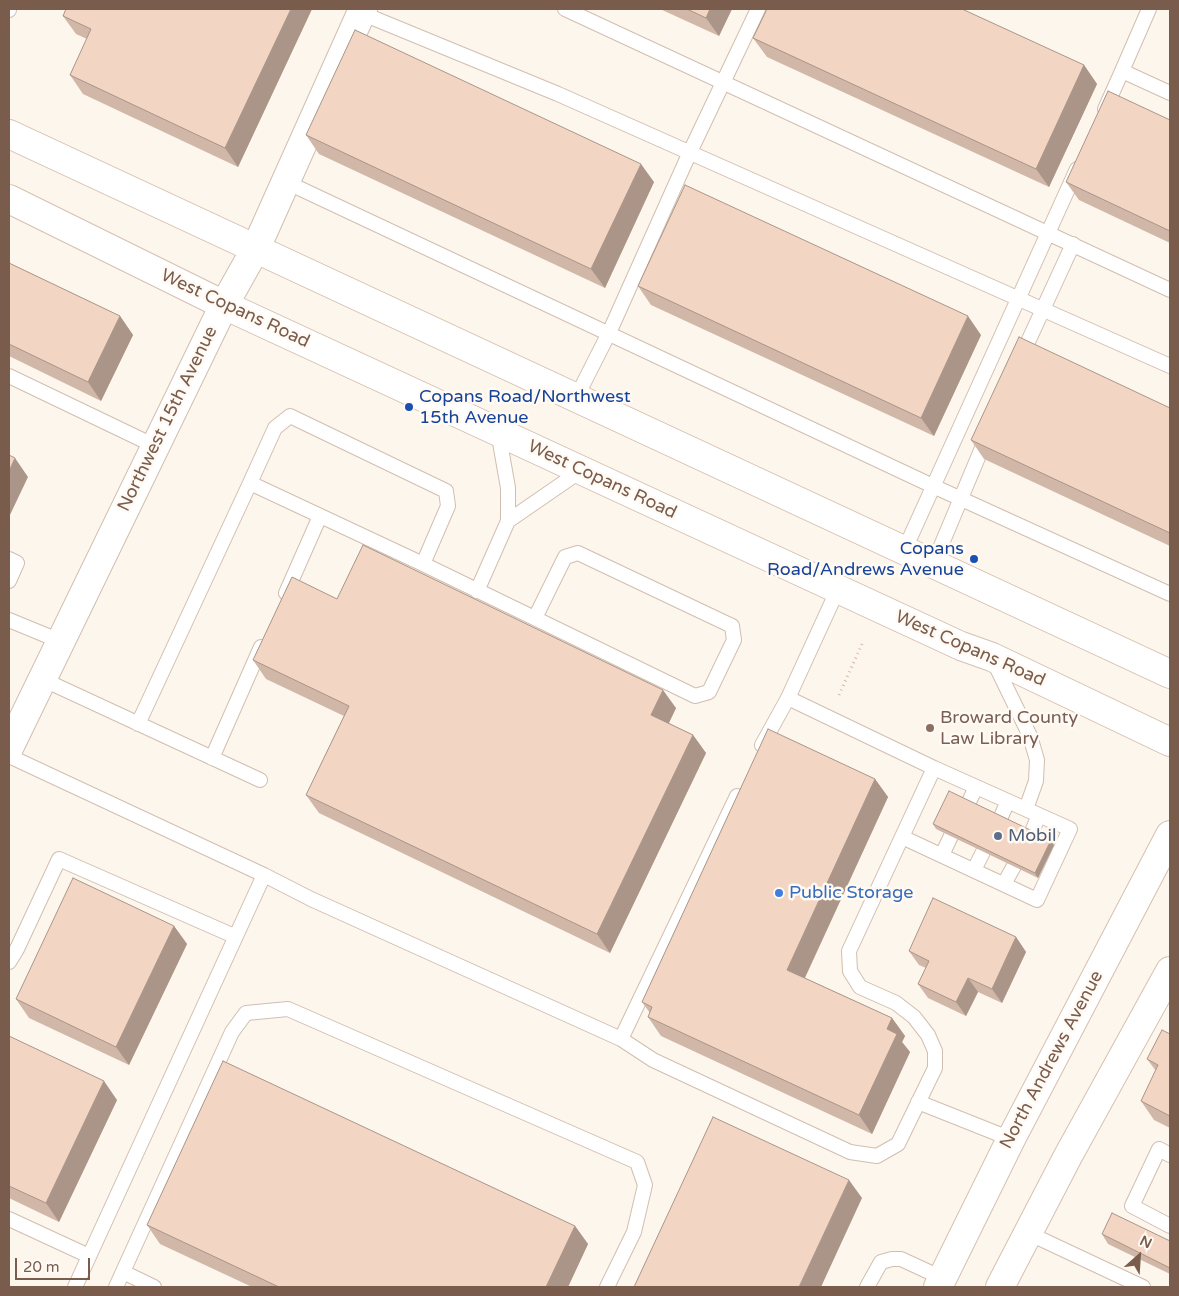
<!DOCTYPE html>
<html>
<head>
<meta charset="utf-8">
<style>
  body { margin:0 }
  #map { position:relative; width:1179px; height:1296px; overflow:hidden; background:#fdf6ec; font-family:"Varela Round",sans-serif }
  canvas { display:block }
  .frame { position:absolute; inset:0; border:10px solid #7a5c4d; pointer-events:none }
  .north { position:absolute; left:1114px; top:1231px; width:50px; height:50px; -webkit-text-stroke:4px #fffaf3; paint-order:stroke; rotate:26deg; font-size:14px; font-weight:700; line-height:20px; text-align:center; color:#7a5c4d }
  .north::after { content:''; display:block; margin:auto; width:18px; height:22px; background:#7a5c4d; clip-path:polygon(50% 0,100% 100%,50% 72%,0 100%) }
  .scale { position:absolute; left:15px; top:1258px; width:75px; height:22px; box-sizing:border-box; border:2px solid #7a5c4d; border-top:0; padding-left:6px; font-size:15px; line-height:18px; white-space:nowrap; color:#7a5c4d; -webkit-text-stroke:4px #fffaf3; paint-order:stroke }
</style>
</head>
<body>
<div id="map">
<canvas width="1179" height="1296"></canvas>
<div class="frame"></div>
<div class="north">N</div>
<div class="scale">20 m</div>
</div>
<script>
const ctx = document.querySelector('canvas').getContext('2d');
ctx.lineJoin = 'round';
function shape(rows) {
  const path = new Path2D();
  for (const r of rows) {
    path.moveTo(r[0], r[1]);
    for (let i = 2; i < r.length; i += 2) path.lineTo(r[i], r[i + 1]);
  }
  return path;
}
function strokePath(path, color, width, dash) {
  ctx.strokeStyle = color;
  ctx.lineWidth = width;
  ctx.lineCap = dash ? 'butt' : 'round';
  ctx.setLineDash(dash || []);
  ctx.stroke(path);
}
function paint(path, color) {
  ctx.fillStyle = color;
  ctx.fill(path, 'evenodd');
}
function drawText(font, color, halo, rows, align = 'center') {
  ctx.font = font + ' "Varela Round",sans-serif';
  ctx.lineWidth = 5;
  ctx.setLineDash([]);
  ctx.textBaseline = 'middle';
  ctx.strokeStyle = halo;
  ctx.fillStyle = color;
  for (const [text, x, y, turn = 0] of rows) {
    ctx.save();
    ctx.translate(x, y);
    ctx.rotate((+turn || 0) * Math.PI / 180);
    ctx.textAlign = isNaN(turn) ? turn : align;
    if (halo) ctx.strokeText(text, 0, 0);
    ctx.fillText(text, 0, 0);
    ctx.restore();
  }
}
const lane = shape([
  [565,9,1170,290],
  [1149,9,1122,71,1170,93],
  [9,10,9,9],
  [361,13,558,94,1170,366],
  [1105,109,1122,71],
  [286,182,935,487,1170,594],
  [1021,357,1073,244],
  [9,376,155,446],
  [576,398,609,333,690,152,758,9],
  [498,431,508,488,508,521,582,470],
  [904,551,1077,169],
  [9,559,17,563,9,581],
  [423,564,695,696,709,692,734,640,732,626,578,553,565,557,535,618],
  [933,565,987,436],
  [477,591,508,521],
  [286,593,320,516],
  [9,620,60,641],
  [993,660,1030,736,1037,760,1036,781,1026,809],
  [42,679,260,780],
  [138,724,250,483,275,428,290,416,446,491,448,506,423,564,250,483],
  [762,745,788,698],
  [9,756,264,875,75,1287],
  [212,758,261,647],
  [968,804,976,787],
  [1000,819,1008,801],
  [1031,834,1039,815],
  [902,837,1037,900,1070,829,934,768],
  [942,855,951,836],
  [974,870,983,852],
  [264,875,311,899,621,1039,653,1060,850,1152,877,1156,898,1144,935,1068,935,1051,928,1035,914,1017,896,1003,860,987,850,971,849,951,934,768,788,698,838,589],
  [1004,884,1014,866],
  [9,962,17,949,59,859,234,936],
  [621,1039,737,796],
  [918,1102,1011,1139],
  [1170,1155,1159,1149,1132,1206,1170,1226],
  [9,1219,89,1256],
  [1028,1233,1143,1287],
  [123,1272,154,1287],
  [116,1287,232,1032,246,1013,288,1009,637,1162,645,1185,634,1232,607,1287],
  [867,1287,881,1262,892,1259,901,1259,942,1278]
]);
const street = shape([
  [9,748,224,305,256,248,363,9]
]);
const secondary = shape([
  [9,134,1170,674],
  [9,199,224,305,961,646,992,657,1170,742],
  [938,1287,1011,1139,1170,835],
  [1000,1287,1068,1156,1170,971]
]);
strokePath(lane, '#d1beb0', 16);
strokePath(street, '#d1beb0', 30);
strokePath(secondary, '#d6c0b0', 30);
strokePath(shape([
  [839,695,862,644]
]), '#d9b8a5', 3, [1, 4]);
strokePath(lane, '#fff', 14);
strokePath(street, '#fff', 28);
strokePath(secondary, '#fff', 28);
paint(shape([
  [66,9,312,9,238,167,83,94,70,75,87,39,76,34,63,16],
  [660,9,732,9,719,36],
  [753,38,1084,65,1097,84,1049,187,767,57],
  [1170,120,1170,243,1079,200,1066,182],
  [306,135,654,182,605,288,319,154],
  [9,263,120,316,133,335,101,401,9,356],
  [638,286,981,335,934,436,651,305],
  [1170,408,1170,546,984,459,971,440],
  [337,599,676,708,669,723,693,735,706,753,610,953,319,813,306,795,344,716,266,679,253,660],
  [875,779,888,797,805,978,892,1018,905,1036,902,1042,910,1052,872,1134,661,1036,648,1017,650,1013,642,1002],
  [933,824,1054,845,1038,878,936,829],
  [174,926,187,944,129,1065,29,1018,16,999],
  [1016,937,1026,952,1002,1003,978,992,966,1016,928,998,918,984,926,968,919,965,909,951],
  [1170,1034,1170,1128,1154,1120,1141,1101,1156,1071,1147,1059],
  [9,1036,117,1100,59,1222,9,1198],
  [147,1225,575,1226,588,1244,568,1287,252,1287,160,1244],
  [1102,1234,1170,1241,1170,1274,1108,1244]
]), '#d1b7a8');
paint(shape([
  [291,9,312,9,238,167,225,148],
  [710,9,732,9,719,36,706,18],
  [1084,65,1097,84,1049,187,1036,169],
  [641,164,654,182,605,288,591,269],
  [120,316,133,335,101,401,88,382],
  [968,316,981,335,934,436,921,418],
  [15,458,28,477,9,517,9,471],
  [663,690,676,708,664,733,651,715],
  [693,735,706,753,610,953,597,934],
  [875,779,888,797,800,988,787,970],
  [1051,840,1054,845,1038,878,1035,873],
  [174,926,187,944,129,1065,116,1047],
  [1016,937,1026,952,1002,1003,992,989],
  [968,978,978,992,966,1016,956,1002],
  [892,1018,905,1036,902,1042,910,1052,872,1134,859,1115,887,1029],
  [104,1081,117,1100,59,1222,46,1203],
  [849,1180,862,1198,821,1287,799,1287],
  [575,1226,588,1244,568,1287,546,1287]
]), '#aa9588');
const building = shape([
  [66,9,291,9,225,148,70,75,91,29,63,16,66,9],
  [687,9,710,9,706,18,687,9],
  [767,9,962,9,1084,65,1036,169,753,38,767,9],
  [355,30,641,164,591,269,306,135,355,30],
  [1108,91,1170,120,1170,231,1066,182,1108,91],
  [685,185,968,316,921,418,638,286,685,185],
  [9,263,120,316,88,382,9,344,9,263],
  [1019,337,1170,408,1170,533,971,440,1019,337],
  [9,455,15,458,9,471,9,455],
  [363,545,663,690,651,715,693,735,597,934,306,795,349,706,253,660,292,577,337,599,363,545],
  [768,729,875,779,787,970,892,1018,887,1029,897,1034,859,1115,648,1017,652,1007,642,1002,768,729],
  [949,791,1051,840,1035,873,933,824,949,791],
  [73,878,174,926,116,1047,16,999,73,878],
  [933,898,1016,937,992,989,968,978,956,1002,918,984,929,961,909,951,933,898],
  [1162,1030,1170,1034,1170,1116,1141,1101,1158,1065,1147,1059,1162,1030],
  [9,1036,104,1081,46,1203,9,1186,9,1036],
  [223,1061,575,1226,546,1287,279,1287,147,1225,223,1061],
  [713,1117,849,1180,799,1287,634,1287,713,1117],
  [1112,1213,1170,1241,1170,1268,1102,1234,1112,1213]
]);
paint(building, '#f3d5c3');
strokePath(building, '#aa9588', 1);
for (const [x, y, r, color] of [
  [409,407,5,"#1a4fb4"],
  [974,559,5,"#1a4fb4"],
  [930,728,5,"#8d6e63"],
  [998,836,5,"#5c6f8a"],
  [779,893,5,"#3f7fe0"]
]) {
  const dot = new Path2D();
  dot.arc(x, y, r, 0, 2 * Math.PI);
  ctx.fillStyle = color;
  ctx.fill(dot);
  strokePath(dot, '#fffaf3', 2);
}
drawText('18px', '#7a5c4d', '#fffaf3', [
  ["West Copans Road",235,309,25],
  ["Northwest 15th Avenue",168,419,-64],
  ["West Copans Road",602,480,25],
  ["West Copans Road",970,649,24],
  ["North Andrews Avenue",1052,1060,-62]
]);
drawText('18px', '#164399', '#fffaf3', [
  ["Copans Road/Northwest",419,397],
  ["15th Avenue",419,418],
  ["Copans",964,549,"right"],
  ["Road/Andrews Avenue",964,570,"right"]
], 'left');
drawText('18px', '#785e54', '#fffaf3', [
  ["Broward County",940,718],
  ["Law Library",940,739]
], 'left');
drawText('18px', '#4e5e75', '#fffaf3', [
  ["Mobil",1008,836]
], 'left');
drawText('18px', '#366cbe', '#fffaf3', [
  ["Public Storage",789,893]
], 'left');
</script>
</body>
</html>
